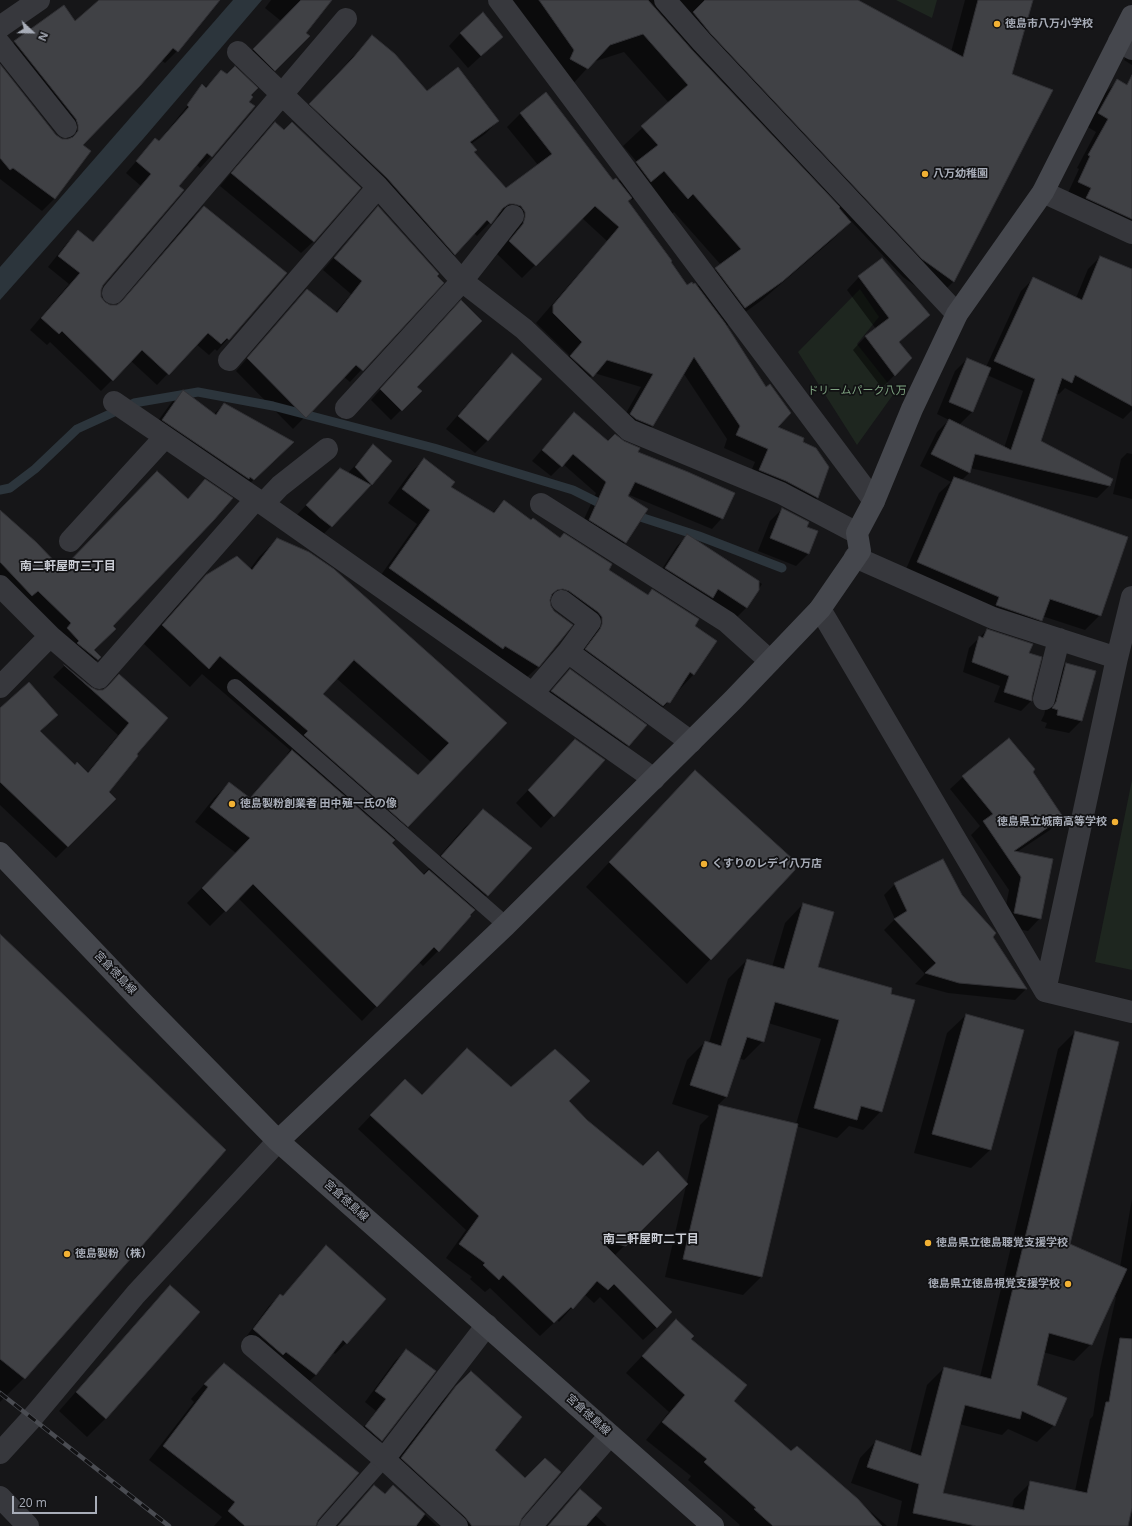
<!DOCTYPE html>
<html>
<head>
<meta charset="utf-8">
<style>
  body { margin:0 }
  #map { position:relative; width:1132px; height:1526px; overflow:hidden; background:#161618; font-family:"Open Sans",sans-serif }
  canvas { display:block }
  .north { position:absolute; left:12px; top:12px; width:40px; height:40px; -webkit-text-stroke:3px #111113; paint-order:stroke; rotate:112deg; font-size:11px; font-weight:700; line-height:16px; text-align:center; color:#a8adb8 }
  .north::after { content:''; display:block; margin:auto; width:14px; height:18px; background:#a8adb8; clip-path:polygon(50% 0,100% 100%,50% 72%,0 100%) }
  .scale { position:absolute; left:12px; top:1496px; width:85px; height:18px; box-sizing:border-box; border:2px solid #a8adb8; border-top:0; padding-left:5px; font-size:12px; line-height:14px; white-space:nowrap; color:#a8adb8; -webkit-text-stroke:3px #111113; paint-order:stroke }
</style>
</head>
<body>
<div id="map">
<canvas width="1132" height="1526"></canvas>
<div class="north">N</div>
<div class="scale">20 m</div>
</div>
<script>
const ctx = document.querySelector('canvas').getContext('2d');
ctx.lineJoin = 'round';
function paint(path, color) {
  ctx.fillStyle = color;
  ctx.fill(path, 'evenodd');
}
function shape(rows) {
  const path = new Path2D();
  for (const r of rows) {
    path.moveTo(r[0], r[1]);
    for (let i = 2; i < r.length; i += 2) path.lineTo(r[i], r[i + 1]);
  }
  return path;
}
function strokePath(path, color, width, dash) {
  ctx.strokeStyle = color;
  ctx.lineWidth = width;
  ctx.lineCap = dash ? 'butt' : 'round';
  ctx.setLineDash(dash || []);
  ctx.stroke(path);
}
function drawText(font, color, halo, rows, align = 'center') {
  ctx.font = font + ' "Open Sans","Noto Sans JP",sans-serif';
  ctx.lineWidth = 3.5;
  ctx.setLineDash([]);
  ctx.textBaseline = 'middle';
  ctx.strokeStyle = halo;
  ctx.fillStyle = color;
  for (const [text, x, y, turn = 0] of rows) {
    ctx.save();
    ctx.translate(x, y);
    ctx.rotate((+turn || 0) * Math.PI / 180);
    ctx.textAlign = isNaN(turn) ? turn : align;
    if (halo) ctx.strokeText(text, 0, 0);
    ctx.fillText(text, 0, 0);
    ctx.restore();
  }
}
paint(shape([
  [896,0,937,0,932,18],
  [860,289,879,317,857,344,895,392,857,445,798,352],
  [1132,780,1132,970,1095,962]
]), '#1e261f');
paint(shape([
  [233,0,262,0,143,139,0,300,0,267]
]), '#2c353c');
paint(shape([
  [100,0,218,0,177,51,165,63,161,60,81,145,89,151,54,199,42,211,0,179,0,66,56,136,61,140,66,140,67,137,2,54,15,42,64,7,75,22],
  [271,0,331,0,305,33,308,36,262,82,241,62,281,21,265,8],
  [508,0,856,0,951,52,965,0,1032,0,1011,75,1052,91,953,282,935,300,903,277,851,221,831,241,762,300,726,326,776,427,801,442,828,468,817,498,804,511,746,483,755,462,724,448,727,439,684,374,652,426,639,439,618,427,641,387,594,373,579,389,557,369,569,355,536,323,607,241,582,218,522,278,497,254,510,238,513,232,502,216,495,217,477,236,474,233,442,267,297,117,372,36,427,93,498,121,485,134,471,144,472,153,506,189,538,165,507,127,520,114,546,93,613,182,618,182,637,162,623,146,669,103,624,52,593,62,569,88],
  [645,190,669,217,674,212,721,265,697,287,693,285,687,287,627,201,630,198,632,200],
  [461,33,502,37,468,68,449,46],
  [1132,46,1132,65,1124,60],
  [222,71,250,95,211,156,200,168,196,164,178,186,103,284,100,291,100,298,105,304,111,306,119,305,192,218,204,207,286,273,217,351,215,349,209,355,196,344,157,385,131,361,101,391,50,342,47,345,30,330,69,284,48,267,67,243,78,232,92,243,141,186,126,173,155,140,158,142,193,99],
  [1117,81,1132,89,1132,236,1067,195,1079,169,1077,168,1096,132,1086,126,1105,93],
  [275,123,314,241,301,253,220,186,262,136],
  [378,207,442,283,350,382,344,377,293,429,236,371,307,290,335,313,351,294,323,270],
  [1100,257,1132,270,1132,410,1123,419,1065,388,1059,394,1056,393,1040,442,1111,479,1109,486,1097,498,970,468,969,473,961,481,1100,615,1085,630,1042,616,1041,620,1026,635,903,576,939,493,951,482,920,466,937,432,949,420,937,414,955,371,967,359,986,367,1021,291,1033,279,1076,298,1088,269],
  [987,375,1023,391,1004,448,959,425,972,412],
  [859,277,929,315,898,343,911,358,882,388,853,350,865,337,876,329,847,290],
  [451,312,416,387,420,391,391,420,371,400],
  [512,355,540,379,487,441,475,453,446,429,499,367],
  [184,391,214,414,224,404,292,442,241,492,150,432,171,403],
  [574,413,608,442,636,453,722,518,712,529,627,494,625,542,614,553,579,530,596,493,563,464,551,476,532,461],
  [373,446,371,484,319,539,294,518,328,482,348,473],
  [1127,453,1132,454,1132,499,1113,494,1121,459],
  [424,460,449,487,492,513,504,501,531,522,647,596,652,590,693,626,694,674,655,716,572,664,589,638,555,604,549,602,554,611,571,625,538,667,524,680,376,582,417,524,388,503,410,473],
  [205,480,112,626,93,650,100,657,87,670,0,582,0,518,62,570,187,500],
  [782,509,806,527,817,532,808,554,796,566,758,551,770,521],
  [687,536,762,584,747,607,737,617,656,578,677,546],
  [277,539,506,724,391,843,423,875,464,828,483,810,530,848,473,910,438,951,423,966,419,962,362,1021,238,898,210,926,187,903,236,853,195,822,214,798,229,783,249,798,288,755,287,754,290,750,202,674,190,687,144,644,188,594,207,576,250,569,259,557],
  [336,678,431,762,418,776,321,694],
  [987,630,1027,654,1031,701,1021,711,994,702,1000,686,963,672,969,648],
  [1066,664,1094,671,1081,721,1069,733,1045,728,1047,723,1041,721,1044,715,1054,677],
  [64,666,90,688,97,691,105,690,119,675,135,754,107,792,115,799,56,858,0,805,0,710,57,715,39,732,75,766,87,773,118,735,53,677],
  [570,670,628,745,615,758,539,704],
  [563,753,604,760,541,828,516,803],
  [695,771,798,866,687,984,586,887],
  [1031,772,1062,817,1050,830,1017,852,1040,918,1028,931,1002,926,1009,890,971,835,980,826,950,789,963,777],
  [895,884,961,896,991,937,1026,989,1015,1000,948,993,915,984,925,974,884,930,895,919,884,895],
  [803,904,817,968,881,1111,863,1130,849,1126,837,1138,796,1126,761,1277,743,1295,665,1277,700,1125,709,1116,672,1104,687,1060,705,1042,709,1043,728,979,747,960,772,967,785,923],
  [768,1023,821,1039,796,1124,717,1106,726,1097,739,1058,744,1060,763,1041],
  [0,936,224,1150,24,1378,0,1402],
  [966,1015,1023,1030,990,1150,971,1168,914,1153,947,1033],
  [1075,1032,1069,1245,1120,1267,1132,1199,1132,1503,1127,1526,897,1526,902,1501,851,1483,860,1458,876,1441,910,1453,927,1385,944,1368,980,1377,1058,1049],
  [1113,1296,1116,1297,1100,1369,1093,1416,1090,1419,1075,1491,1031,1482,1014,1499,1012,1508,942,1493,959,1424,1002,1435,1008,1429,1037,1442,1054,1425,1036,1386,1043,1352,1074,1361,1091,1344],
  [511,1088,568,1101,586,1121,643,1168,686,1184,614,1256,657,1327,643,1340,600,1297,594,1303,584,1294,559,1322,557,1320,540,1336,490,1288,485,1292,470,1279,472,1277,446,1258,466,1230,358,1129,392,1093,422,1096],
  [316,1258,385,1299,346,1343,335,1354,333,1352,316,1375,305,1385,243,1341,269,1306,280,1295,282,1297],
  [170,1287,106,1418,87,1437,59,1411,152,1305],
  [676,1320,733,1401,791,1452,797,1447,887,1526,739,1526,740,1525,688,1480,691,1476,646,1440,669,1412,626,1373],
  [406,1350,381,1440,371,1451,355,1437,376,1411,365,1402,395,1361],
  [471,1373,493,1450,520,1518,518,1526,446,1526,387,1472,442,1401],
  [209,1379,317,1520,315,1526,214,1526,222,1517,149,1460,194,1402,191,1399],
  [374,1486,385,1495,394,1486,437,1526,337,1526],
  [580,1490,595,1515,607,1526,547,1526]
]), '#0007');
strokePath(shape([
  [0,490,10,488,35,469,77,429,134,403,198,392,273,406,434,448,573,490,607,507],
  [631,514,699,536,782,568]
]), '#2c353c', 9);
const building = shape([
  [99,0,220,0,178,52,173,48,140,86,83,145,91,151,55,199,13,168,10,170,0,158,0,64,56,135,62,139,68,139,73,137,78,131,78,125,76,119,14,41,64,5,75,21,99,0],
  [301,0,332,0,306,33,310,36,275,71,253,49,301,0],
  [539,0,648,0,693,51,840,207,839,208,851,222,783,281,745,308,715,268,741,249,693,194,688,199,664,171,651,182,636,162,658,145,641,126,688,85,643,34,610,45,588,69,570,59,574,50,539,0],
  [705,0,858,0,963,57,978,0,1033,0,1012,74,1053,90,954,282,922,259,711,34,693,12,705,0],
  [483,12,503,37,481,56,460,33,483,12],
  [372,35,395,54,427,91,458,67,499,121,470,142,477,150,474,152,506,188,552,154,520,113,546,92,613,180,616,178,632,198,628,201,672,261,671,262,687,285,692,282,693,284,695,283,725,323,766,387,770,384,791,413,778,427,804,438,803,442,816,448,829,467,818,498,786,481,759,470,768,449,736,435,740,426,694,357,653,426,636,419,630,414,653,374,607,360,593,377,570,356,582,342,553,313,553,305,619,227,595,206,536,266,509,241,523,224,525,217,525,212,521,206,514,204,509,204,503,208,491,224,487,220,455,255,387,178,309,104,353,58,372,35],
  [235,66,258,88,251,95,253,97,249,102,255,106,212,157,207,153,179,186,184,190,103,285,101,290,101,297,105,302,110,305,117,305,122,301,204,206,287,273,229,340,227,338,221,344,208,333,169,375,142,350,113,381,62,331,59,334,41,318,80,273,58,256,78,230,93,242,151,174,136,161,155,138,159,141,189,107,187,105,202,84,206,88,221,70,227,74,235,66],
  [1132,75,1132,219,1086,198,1091,188,1078,182,1090,156,1088,155,1108,119,1098,113,1117,79,1127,85,1132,75],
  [275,122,284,130,292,122,361,188,314,242,231,173,275,122],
  [378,206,439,274,437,276,444,283,363,371,356,365,306,418,247,358,307,289,337,313,362,281,334,258,378,206],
  [1100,256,1132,269,1132,406,1075,375,1072,383,1062,378,1041,441,1113,479,1110,486,975,454,970,473,931,454,949,419,1011,450,1035,379,994,361,1033,277,1082,300,1100,256],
  [882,258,930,315,899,342,912,358,895,376,865,336,889,318,858,276,882,258],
  [461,300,482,321,417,387,422,391,402,411,380,389,461,300],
  [512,353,542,379,488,441,458,416,512,353],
  [967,358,991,368,973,412,949,402,967,358],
  [183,390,216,415,224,403,294,442,254,480,250,477,249,479,162,420,183,390],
  [574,412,608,441,615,434,624,441,640,448,638,452,688,472,735,493,723,519,635,482,628,496,648,509,626,543,589,520,606,482,573,454,562,467,542,450,574,412],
  [373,444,392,461,372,485,355,467,373,444],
  [424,458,455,482,451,487,494,513,504,500,531,520,533,518,560,538,564,533,612,564,609,570,648,595,652,589,699,619,695,626,717,641,694,675,690,672,670,703,667,702,663,706,585,649,600,629,602,624,602,617,598,612,569,591,563,589,557,590,552,594,550,600,551,606,554,611,573,625,539,667,505,646,503,649,389,568,430,510,402,489,424,458],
  [340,468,371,485,332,527,319,517,306,505,340,468],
  [157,471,188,499,205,479,233,498,214,520,113,626,116,629,94,650,101,657,98,660,77,643,79,641,67,628,71,623,38,591,32,596,0,562,0,510,36,542,62,569,157,471],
  [954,477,1128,537,1101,616,1050,599,1042,621,996,605,999,597,917,562,954,477],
  [782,508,809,522,807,527,818,531,809,554,770,538,782,508],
  [687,534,759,581,759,590,747,608,718,589,713,598,665,568,687,534],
  [277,538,309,552,334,569,507,723,408,827,304,735,308,731,220,656,209,669,162,625,206,575,237,556,252,570,277,538],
  [354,660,449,743,418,775,323,694,354,660],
  [987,629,1033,644,1029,653,1042,657,1032,696,1032,701,1004,692,1009,676,972,662,979,636,983,638,987,629],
  [1066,663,1096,671,1082,721,1057,715,1058,710,1052,708,1056,702,1066,663],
  [64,665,91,687,97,690,103,690,108,686,119,674,168,718,137,754,138,756,109,792,116,799,68,847,0,782,0,708,29,682,58,715,40,731,75,765,77,762,88,773,129,723,64,665],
  [570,669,647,725,629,746,551,691,570,669],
  [1009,738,1035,769,1033,772,1063,817,1014,851,1053,859,1041,919,1014,913,1021,877,983,821,993,814,962,776,1009,738],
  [575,739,605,760,554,817,528,790,575,739],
  [292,750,395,840,392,843,424,875,429,870,475,910,470,915,471,916,439,952,434,947,377,1007,253,884,226,912,202,888,250,838,210,807,229,782,250,798,292,750],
  [695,770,795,861,795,870,711,960,609,862,695,770],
  [483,809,532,848,488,896,441,856,483,809],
  [943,859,962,895,996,933,993,937,1027,989,959,983,925,973,936,963,894,919,907,911,894,883,943,859],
  [803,903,834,912,818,967,892,988,891,994,915,1000,882,1112,861,1106,857,1120,814,1108,839,1020,775,1002,764,1042,747,1037,727,1097,690,1085,705,1041,721,1046,747,959,784,969,803,903],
  [0,934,226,1150,25,1379,0,1359,0,934],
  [966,1014,1024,1030,991,1150,932,1134,966,1014],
  [1075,1031,1119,1042,1070,1244,1127,1269,1092,1345,1049,1333,1037,1385,1067,1398,1055,1426,1022,1411,1020,1419,965,1405,943,1493,1024,1510,1030,1481,1087,1493,1106,1402,1109,1402,1120,1338,1132,1339,1132,1508,1128,1526,976,1526,913,1513,919,1484,867,1467,876,1440,921,1456,944,1367,991,1379,1075,1031],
  [467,1048,511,1087,555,1049,590,1081,569,1101,587,1120,643,1166,658,1151,688,1184,626,1246,600,1240,672,1312,657,1328,614,1284,608,1290,597,1281,573,1309,571,1307,554,1323,503,1275,499,1280,483,1265,485,1263,459,1244,479,1216,370,1115,405,1079,422,1095,467,1048],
  [719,1105,798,1124,762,1277,683,1259,719,1105],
  [326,1245,386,1299,347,1344,343,1340,316,1375,286,1352,283,1355,253,1329,280,1294,283,1296,326,1245],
  [170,1285,200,1312,106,1419,76,1392,170,1285],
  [676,1319,694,1336,691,1339,747,1385,734,1401,791,1451,797,1446,858,1499,882,1526,773,1526,754,1509,756,1508,704,1462,707,1459,662,1422,685,1395,642,1356,676,1319],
  [406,1349,436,1371,382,1441,365,1426,386,1399,375,1391,406,1349],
  [224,1363,359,1473,318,1520,316,1526,245,1526,228,1511,235,1502,163,1446,208,1387,204,1384,224,1363],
  [471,1371,522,1417,495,1450,525,1478,545,1458,561,1472,522,1518,519,1526,472,1526,465,1517,401,1458,456,1386,471,1371],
  [374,1485,385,1494,393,1485,425,1514,416,1526,338,1526,374,1485],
  [580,1489,602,1508,586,1526,548,1526,580,1489]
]);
paint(building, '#404145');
strokePath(building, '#303034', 1);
strokePath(shape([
  [235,687,506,925],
  [325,1526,384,1459]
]), '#37383d', 16);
strokePath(shape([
  [499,0,874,501],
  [665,0,702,42,957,314],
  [0,27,39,0],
  [1119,41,1132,49],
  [0,44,66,127],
  [238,52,378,187,462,281,524,329,629,430,781,493,857,533],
  [1043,192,1132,233],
  [113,293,346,19],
  [229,360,378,187],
  [114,402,256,499],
  [346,408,462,281,513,216],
  [263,504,280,486,327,449],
  [541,504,727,622,770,661],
  [70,541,165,437],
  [855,557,993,618,1117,658],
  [0,586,50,636],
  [562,601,590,622,568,652,691,742],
  [820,609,1045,991,1117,658,1132,597],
  [0,687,50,636,99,678,256,499,654,779],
  [533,693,568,652],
  [1044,699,1059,639],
  [1045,991,1132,1012],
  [252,1346,384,1459],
  [0,1453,32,1418,136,1294,278,1141],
  [0,1497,28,1526],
  [457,1526,384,1459,487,1325],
  [531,1526,610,1435]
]), '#37383d', 22);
strokePath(shape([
  [0,853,145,1005,278,1141,713,1526],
  [278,1141,506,925,733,700,820,609,860,551,857,533,874,501,912,409,957,314,1043,192,1132,16]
]), '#45474d', 22);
const rail = shape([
  [0,1393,169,1526]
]);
strokePath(rail, '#4a4c52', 4.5);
strokePath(rail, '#111113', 3, [9]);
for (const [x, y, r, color] of [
  [997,24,4,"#f2b134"],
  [925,174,4,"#f2b134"],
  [232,804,4,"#f2b134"],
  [1115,822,4,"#f2b134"],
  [704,864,4,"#f2b134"],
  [928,1243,4,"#f2b134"],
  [67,1254,4,"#f2b134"],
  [1068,1284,4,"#f2b134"]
]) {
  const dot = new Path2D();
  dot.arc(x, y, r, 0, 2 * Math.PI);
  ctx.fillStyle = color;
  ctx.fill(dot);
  strokePath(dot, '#111113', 1.5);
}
drawText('bold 11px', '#a8adb8', '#111113', [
  ["徳島市八万小学校",1005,24],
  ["八万幼稚園",933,174],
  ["徳島製粉創業者 田中殖一氏の像",240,804],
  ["徳島県立城南高等学校",1107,822,"right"],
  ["くすりのレデイ八万店",712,864],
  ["徳島県立徳島聴覚支援学校",936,1243],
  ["徳島製粉（株）",75,1254],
  ["徳島県立徳島視覚支援学校",1060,1284,"right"]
], 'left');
drawText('11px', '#7fa381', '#111113', [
  ["ドリームパーク八万",857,391]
]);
drawText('11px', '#a8adb8', '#111113', [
  ["宮倉徳島線",115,973,46],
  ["宮倉徳島線",346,1201,42],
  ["宮倉徳島線",588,1415,42]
]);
drawText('bold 12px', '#c9ccd4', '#111113', [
  ["南二軒屋町三丁目",68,567],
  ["南二軒屋町二丁目",651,1240]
]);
</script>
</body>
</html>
